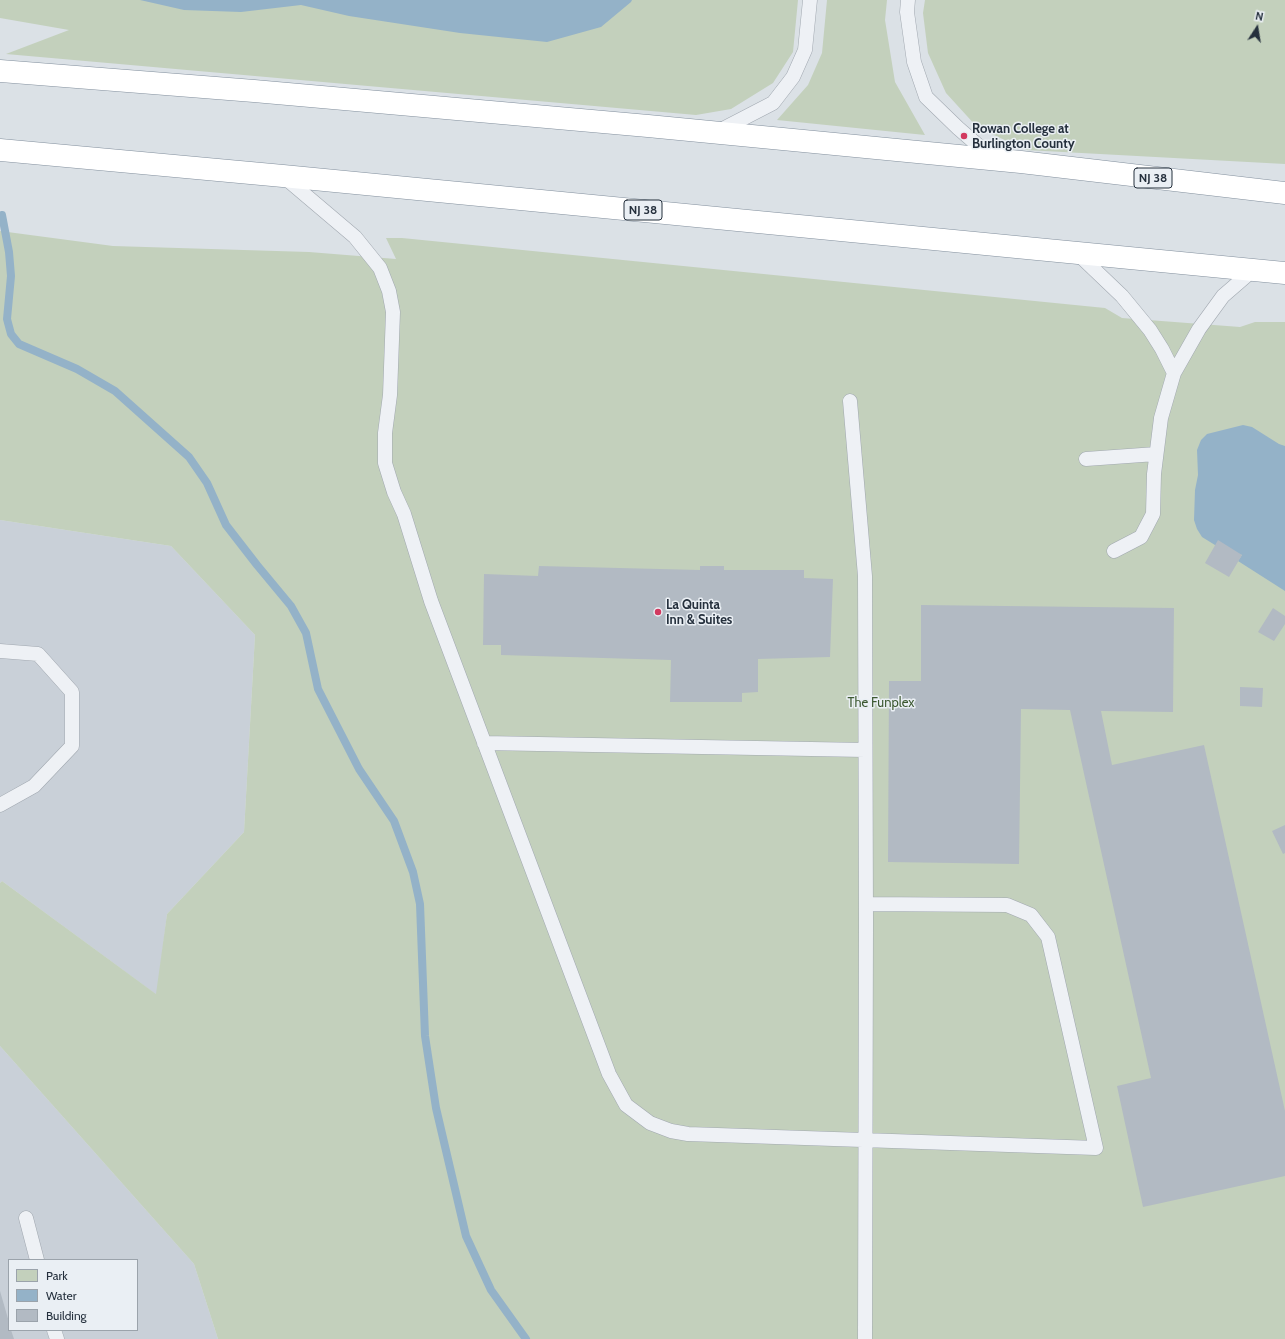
<!DOCTYPE html>
<html>
<head>
<meta charset="utf-8">
<style>
  body { margin:0 }
  #map { position:relative; width:1285px; height:1339px; overflow:hidden; background:#dbe1e6; font-family:Cabin,sans-serif }
  canvas { display:block }
  .legend { position:absolute; left:8px; top:1259px; width:130px; height:72px; box-sizing:border-box; background:#eaeff4; border:1px solid #9ba3ab; margin:0; padding:5px 7px; list-style:none; font-size:12px; color:#25303d }
  .legend li { display:flex; align-items:center; gap:8px; height:20px }
  .legend b { width:20px; border:1px solid #9ba3ab }
  .north { position:absolute; left:1237px; top:8px; width:40px; height:40px; -webkit-text-stroke:3px #eaeff4; paint-order:stroke; rotate:12deg; font-size:11px; font-weight:700; line-height:16px; text-align:center; color:#25303d }
  .north::after { content:''; display:block; margin:auto; width:14px; height:18px; background:#25303d; clip-path:polygon(50% 0,100% 100%,50% 72%,0 100%) }
</style>
</head>
<body>
<div id="map">
<canvas width="1285" height="1339"></canvas>
<ul class="legend">
<li><b style="height:11px;background:#c3d0bc"></b>Park</li>
<li><b style="height:11px;background:#94b2c8"></b>Water</li>
<li><b style="height:11px;background:#b2bac3"></b>Building</li>
</ul>
<div class="north">N</div>
</div>
<script>
const ctx = document.querySelector('canvas').getContext('2d');
ctx.lineJoin = 'round';
function paint(path, color) {
  ctx.fillStyle = color;
  ctx.fill(path, 'evenodd');
}
function shape(rows) {
  const path = new Path2D();
  for (const r of rows) {
    path.moveTo(r[0], r[1]);
    for (let i = 2; i < r.length; i += 2) path.lineTo(r[i], r[i + 1]);
  }
  return path;
}
function strokePath(path, color, width, dash) {
  ctx.strokeStyle = color;
  ctx.lineWidth = width;
  ctx.lineCap = dash ? 'butt' : 'round';
  ctx.setLineDash(dash || []);
  ctx.stroke(path);
}
function drawText(font, color, halo, rows, align = 'center') {
  ctx.font = font + ' Cabin,sans-serif';
  ctx.lineWidth = 3;
  ctx.setLineDash([]);
  ctx.textBaseline = 'middle';
  ctx.strokeStyle = halo;
  ctx.fillStyle = color;
  for (const [text, x, y, turn = 0] of rows) {
    ctx.save();
    ctx.translate(x, y);
    ctx.rotate((+turn || 0) * Math.PI / 180);
    ctx.textAlign = isNaN(turn) ? turn : align;
    if (halo) ctx.strokeText(text, 0, 0);
    ctx.fillText(text, 0, 0);
    ctx.restore();
  }
}
paint(shape([
  [0,520,171,546,255,635,244,832,167,914,157,995,2,881,0,883],
  [0,1046,194,1264,218,1339,0,1339],
  [9,1260,137,1260,137,1330,9,1330]
]), '#c9d0d8');
paint(shape([
  [0,0,798,0,793,52,773,83,731,109,696,115,6,54,69,30,0,18],
  [827,0,887,0,885,20,895,82,925,135,777,120,808,85,822,53],
  [925,0,1285,0,1285,164,1026,150,977,127,946,93,928,53,923,13],
  [0,231,113,246,309,252,396,259,386,238,402,238,1105,308,1122,318,1240,327,1255,322,1285,322,1285,1339,218,1339,194,1264,0,1046,0,883,2,881,156,994,167,914,244,832,255,635,171,546,0,520]
]), '#c3d0bc');
paint(shape([
  [140,0,632,0,631,2,601,27,547,42,460,33,349,16,301,5,241,12,184,10],
  [1243,425,1252,427,1279,444,1285,446,1285,591,1238,561,1242,555,1215,545,1202,537,1197,529,1194,520,1195,490,1198,475,1197,450,1201,440,1207,434]
]), '#94b2c8');
strokePath(shape([
  [2,215,9,252,11,276,7,319,11,334,19,344,77,369,115,391,189,457,207,483,226,525,257,565,291,606,306,633,318,689,359,769,394,821,413,872,420,904,425,1036,436,1108,466,1236,491,1290,526,1339]
]), '#94b2c8', 8);
paint(shape([
  [1218,540,1242,555,1229,577,1205,563],
  [539,566,700,570,700,566,724,566,724,570,804,570,804,578,833,579,830,657,758,659,758,692,742,693,742,702,670,702,671,660,501,655,501,645,483,645,484,574,538,576],
  [921,605,1174,608,1173,712,1101,711,1112,765,1204,745,1285,1111,1285,1176,1143,1207,1117,1086,1151,1078,1070,710,1021,709,1019,864,888,862,889,681,921,681],
  [1273,608,1285,616,1285,624,1274,641,1258,632],
  [1240,687,1263,688,1262,707,1240,706],
  [1285,825,1285,853,1283,854,1272,831],
  [0,1291,9,1322,9,1330,11,1330,14,1339,0,1339]
]), '#b2bac3');
const lane = shape([
  [908,0,907,12,914,62,926,97,958,128,981,148,998,154],
  [717,132,773,103,793,77,805,50,810,0],
  [283,176,355,237,380,268,389,291,393,312,390,395,385,433,385,463,394,492,404,514,431,601,609,1074,626,1105,650,1123,671,1131,688,1134,1096,1148,1048,937,1031,915,1007,905,866,904],
  [1077,253,1122,296,1150,330,1162,349,1174,373],
  [850,401,865,576,866,922,865,1339],
  [1086,459,1156,454],
  [1114,551,1141,537,1153,514,1154,474,1161,418,1174,373,1199,329,1223,296,1253,270],
  [0,651,38,654,72,692,72,746,34,786,0,805],
  [484,743,865,750],
  [26,1218,37,1260],
  [54,1330,57,1339]
]);
const highway = shape([
  [0,71,254,91,648,126,1021,162,1285,193],
  [0,150,283,176,1285,273]
]);
strokePath(lane, '#a1a8b0', 15);
strokePath(highway, '#828f9d', 23);
strokePath(lane, '#eef1f5', 14);
strokePath(highway, '#fff', 22);
for (const [x, y, r, color] of [
  [964,136,4,"#d2395f"],
  [658,612,4,"#d2395f"]
]) {
  const dot = new Path2D();
  dot.arc(x, y, r, 0, 2 * Math.PI);
  ctx.fillStyle = color;
  ctx.fill(dot);
  strokePath(dot, '#eaeff4', 1.5);
}
for (const [x, y, w] of [
  [1153,178,38],
  [643,210,38]
]) {
  const box = new Path2D();
  box.roundRect(x - w / 2, y - 10, w, 20, 3);
  ctx.fillStyle = '#eaeff4';
  ctx.fill(box);
  strokePath(box, '#25303d', 1);
}
drawText('bold 12px', '#25303d', null, [
  ["NJ 38",1153,178],
  ["NJ 38",643,210]
]);
drawText('bold 13px', '#25303d', '#eaeff4', [
  ["Rowan College at",972,129],
  ["Burlington County",972,144],
  ["La Quinta",666,605],
  ["Inn & Suites",666,620]
], 'left');
drawText('13px', '#3d5932', '#eaeff4', [
  ["The Funplex",881,703]
]);
</script>
</body>
</html>
